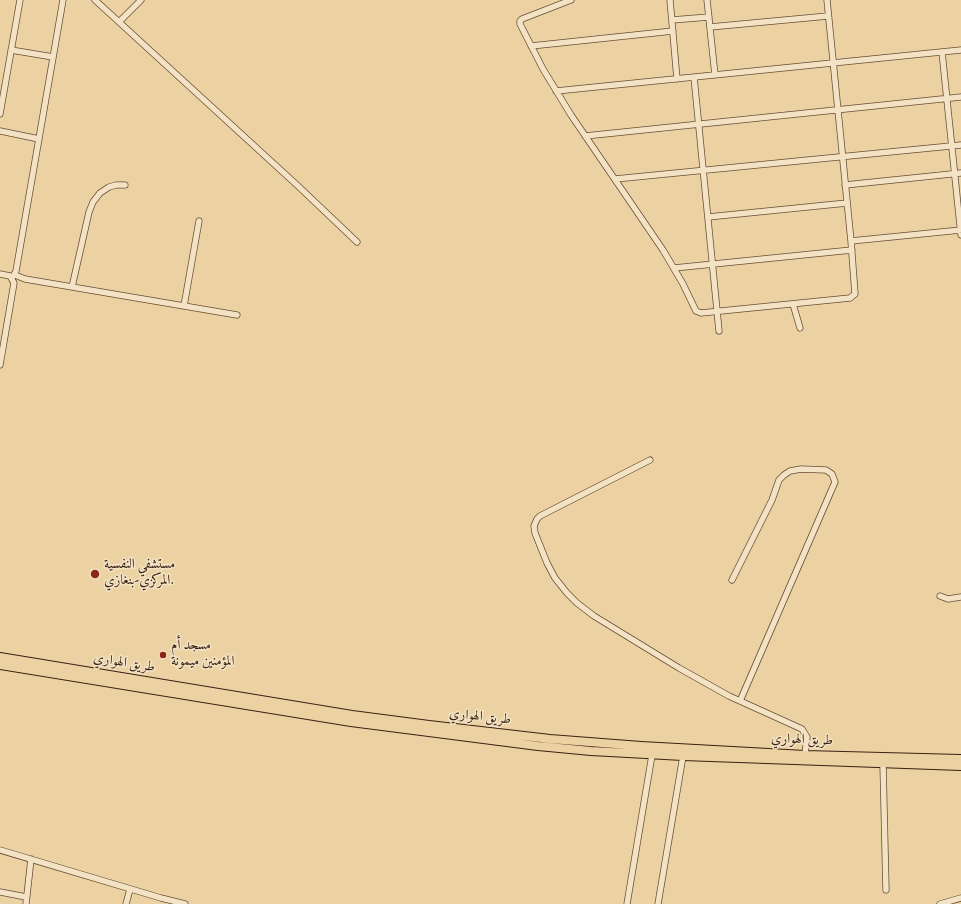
<!DOCTYPE html>
<html>
<head>
<meta charset="utf-8">
<style>
  body { margin:0 }
  canvas { display:block; background:#ecd2a2 }
</style>
</head>
<body>
<canvas width="961" height="904"></canvas>
<script>
const ctx = document.querySelector('canvas').getContext('2d');
ctx.lineJoin = 'round';
function shape(rows) {
  const path = new Path2D();
  for (const r of rows) {
    path.moveTo(r[0], r[1]);
    for (let i = 2; i < r.length; i += 2) path.lineTo(r[i], r[i + 1]);
  }
  return path;
}
function strokePath(path, color, width, dash) {
  ctx.strokeStyle = color;
  ctx.lineWidth = width;
  ctx.lineCap = dash ? 'butt' : 'round';
  ctx.setLineDash(dash || []);
  ctx.stroke(path);
}
function drawText(font, color, halo, rows, align = 'center') {
  ctx.font = font + ' "Sorts Mill Goudy",Amiri,serif';
  ctx.lineWidth = 3;
  ctx.setLineDash([]);
  ctx.textBaseline = 'middle';
  ctx.strokeStyle = halo;
  ctx.fillStyle = color;
  for (const [text, x, y, turn = 0] of rows) {
    ctx.save();
    ctx.translate(x, y);
    ctx.rotate((+turn || 0) * Math.PI / 180);
    ctx.textAlign = isNaN(turn) ? turn : align;
    if (halo) ctx.strokeText(text, 0, 0);
    ctx.fillText(text, 0, 0);
    ctx.restore();
  }
}
const minor = shape([
  [95,0,297,185,357,242],
  [571,0,522,19,520,21,520,24,543,69,571,115,663,250,683,284,696,311,701,313,850,298,855,294,851,241,827,0],
  [670,0,677,79],
  [707,0,715,75],
  [672,20,709,17],
  [119,22,141,0],
  [710,27,828,16],
  [531,46,673,31],
  [11,50,53,57],
  [942,52,961,235],
  [694,77,719,331],
  [556,91,961,50],
  [0,114,20,0],
  [0,131,39,139],
  [585,136,961,97],
  [615,179,961,145],
  [845,185,961,173],
  [708,217,847,203],
  [851,241,961,230],
  [674,268,852,250],
  [0,274,10,276,14,283,0,365],
  [15,275,25,279,237,315],
  [12,278,16,271,63,0],
  [72,287,89,212,93,202,100,193,109,187,116,185,125,185],
  [793,304,800,328],
  [184,306,199,221],
  [650,460,540,516,537,519,534,526,535,533,547,563,555,578,567,593,577,603,594,616,679,668,729,696,802,729,807,737,805,755],
  [732,580,772,500,779,480,784,475,790,471,801,469,826,470,832,474,835,482,740,701],
  [940,596,948,599,961,597],
  [883,764,886,890],
  [0,850,161,898,185,904],
  [0,892,26,897],
  [26,904,31,859],
  [126,904,130,889],
  [627,904,652,755],
  [658,904,683,756],
  [940,904,961,898]
]);
const highway = shape([
  [0,657,352,715,429,725,550,739,641,746,805,755,961,759],
  [0,665,351,722,538,746,591,751,683,756,961,766]
]);
strokePath(minor, '#664e38', 7);
strokePath(highway, '#392215', 10);
strokePath(minor, '#f3e2c3', 5.5);
strokePath(highway, '#ecd2a2', 8);
for (const [x, y, r, color] of [
  [95,574,5,"#8f2418"],
  [163,655,4,"#8f2418"]
]) {
  const dot = new Path2D();
  dot.arc(x, y, r, 0, 2 * Math.PI);
  ctx.fillStyle = color;
  ctx.fill(dot);
  strokePath(dot, '#f3e2c3', 1.5);
}
drawText('14px', '#392215', '#f3e2c3', [
  ["مستشفي النفسية",104,566],
  ["المركزي-بنغازي.",104,582],
  ["مسجد أم",171,647],
  ["المؤمنين ميمونة",171,663]
], 'left');
drawText('14px', '#392215', '#f3e2c3', [
  ["طريق الهواري",124,664,9],
  ["طريق الهواري",480,718,6],
  ["طريق الهواري",802,741,2]
]);
</script>
</body>
</html>
